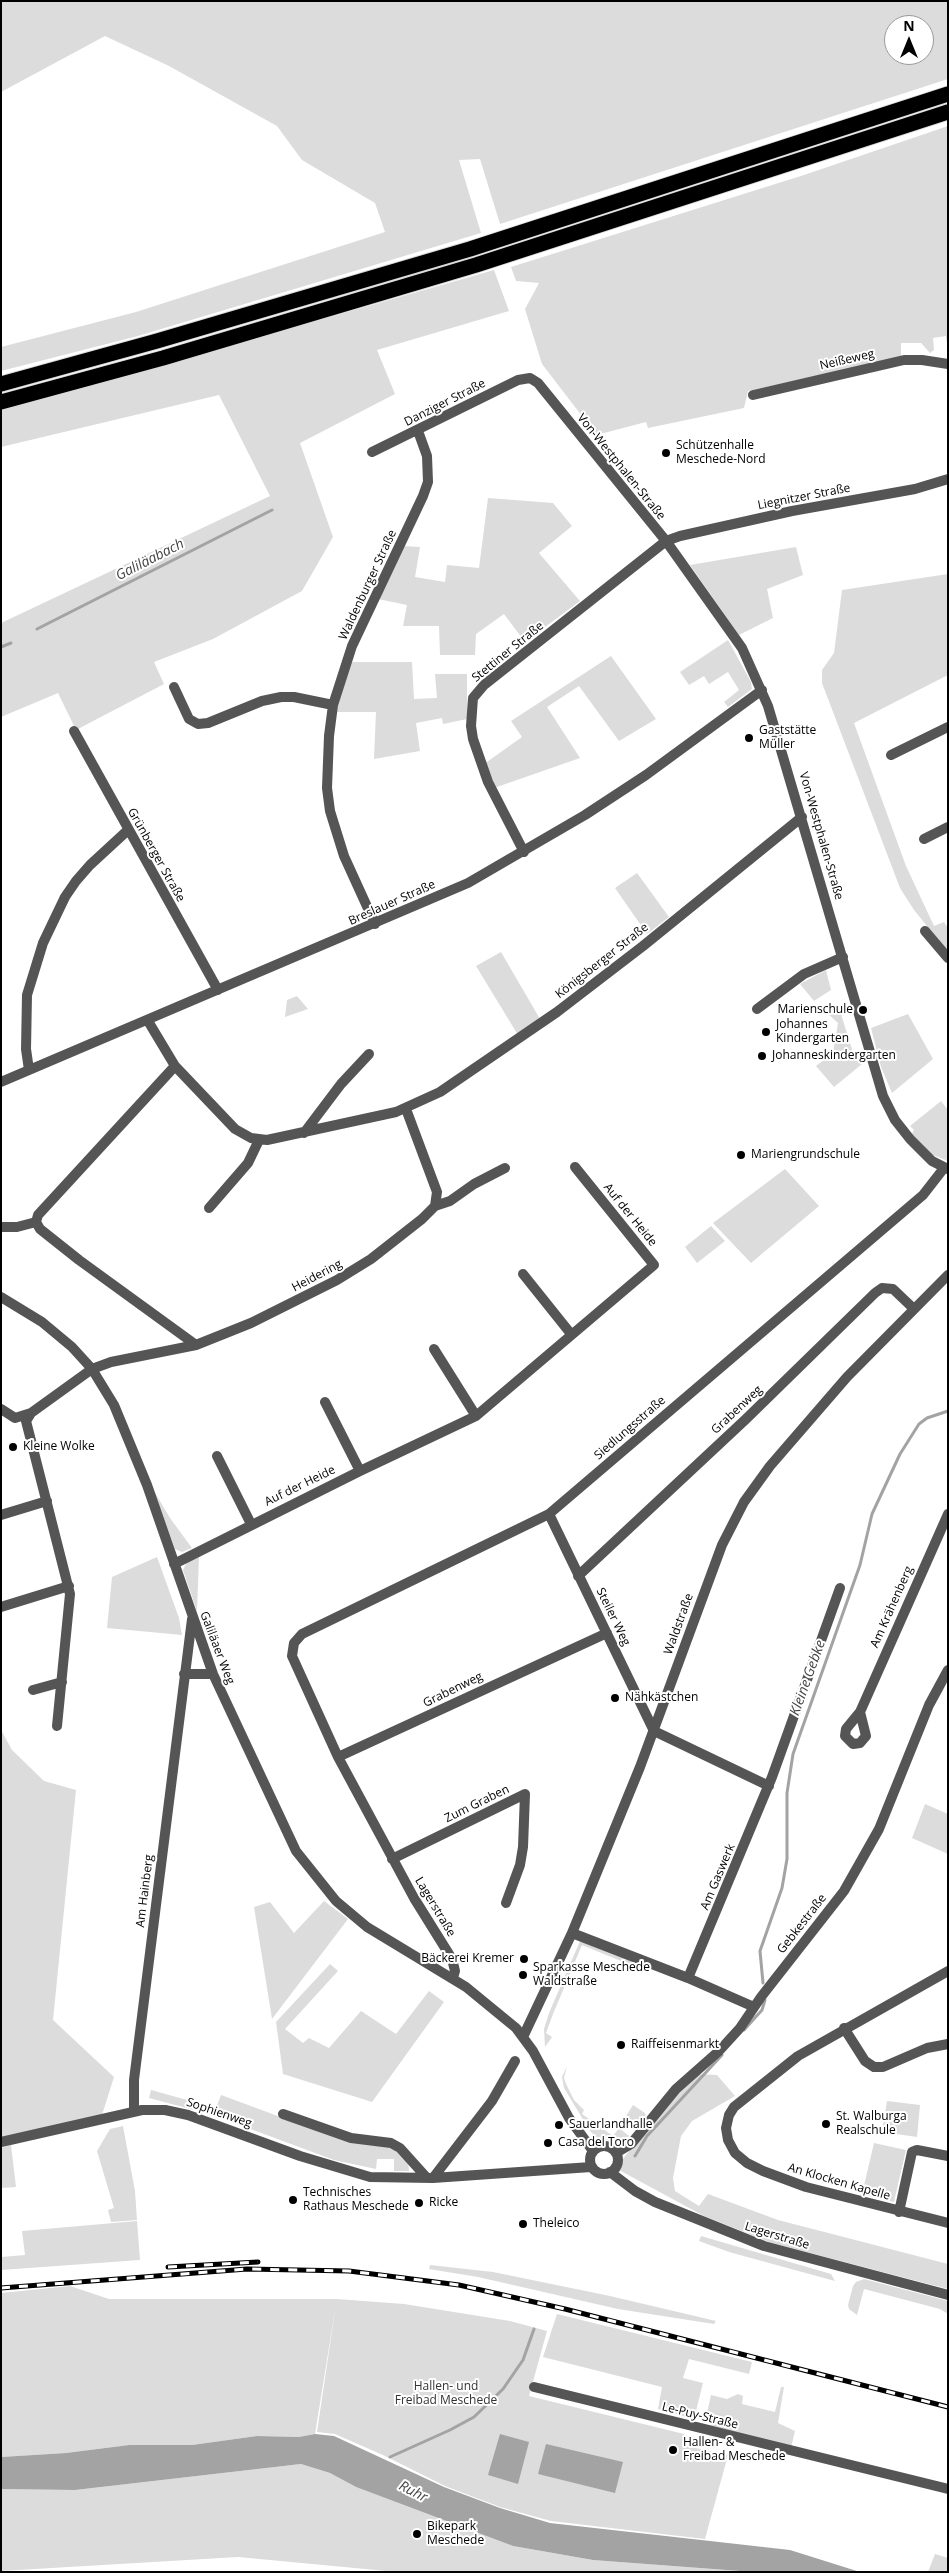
<!DOCTYPE html>
<html>
<head>
<meta charset="utf-8">
<style>
  body { margin:0 }
  #map { position:relative; width:949px; height:2573px; overflow:hidden; background:#fff; font-family:"Open Sans",sans-serif }
  canvas { display:block }
  .frame { position:absolute; inset:0; border:2px solid #000; pointer-events:none }
  .north { position:absolute; left:884px; top:15px; width:50px; height:50px; box-sizing:border-box; background:#fff; border:1px solid #999; border-radius:50%; rotate:0deg; font-size:14px; font-weight:700; line-height:20px; text-align:center; color:#000 }
  .north::after { content:''; display:block; margin:auto; width:18px; height:22px; background:#000; clip-path:polygon(50% 0,100% 100%,50% 72%,0 100%) }
</style>
</head>
<body>
<div id="map">
<canvas width="949" height="2573"></canvas>
<div class="frame"></div>
<div class="north">N</div>
</div>
<script>
const ctx = document.querySelector('canvas').getContext('2d');
ctx.lineJoin = 'round';
function paint(path, color) {
  ctx.fillStyle = color;
  ctx.fill(path, 'evenodd');
}
function shape(rows) {
  const path = new Path2D();
  for (const r of rows) {
    if (r.length === 3) {
      path.moveTo(r[0] + r[2], r[1]);
      path.arc(r[0], r[1], r[2], 0, 2 * Math.PI);
      continue;
    }
    path.moveTo(r[0], r[1]);
    for (let i = 2; i < r.length; i += 2) path.lineTo(r[i], r[i + 1]);
  }
  return path;
}
function strokePath(path, color, width, dash) {
  ctx.strokeStyle = color;
  ctx.lineWidth = width;
  ctx.lineCap = dash ? 'butt' : 'round';
  ctx.setLineDash(dash || []);
  ctx.stroke(path);
}
function drawText(font, color, halo, rows, align = 'center') {
  ctx.font = font + ' "Open Sans",sans-serif';
  ctx.lineWidth = 4;
  ctx.setLineDash([]);
  ctx.textBaseline = 'middle';
  ctx.strokeStyle = halo;
  ctx.fillStyle = color;
  for (const [text, x, y, turn = 0] of rows) {
    ctx.save();
    ctx.translate(x, y);
    ctx.rotate((+turn || 0) * Math.PI / 180);
    ctx.textAlign = isNaN(turn) ? turn : align;
    if (halo) ctx.strokeText(text, 0, 0);
    ctx.fillText(text, 0, 0);
    ctx.restore();
  }
}
paint(shape([
  [1,1,948,1,948,79,500,224,480,159,459,160,481,233,138,336,1,371,1,347,136,312,385,232,375,203,302,160,277,126,169,66,105,36,1,92],
  [894,25,924,25,924,55,894,55],
  [948,126,947,344,946,336,933,338,934,350,930,353,921,343,901,343,901,357,748,391,744,408,648,428,646,422,604,433,595,433,542,364,525,309,539,283,516,281,511,267,804,175],
  [494,270,509,311,377,350,395,394,300,443,333,537,302,591,213,639,154,662,164,684,76,730,58,693,1,717,1,623,270,496,219,395,1,447,1,407,111,380],
  [488,498,553,503,572,526,539,553,580,601,525,642,504,614,476,634,475,655,440,655,439,626,403,626,407,605,378,599,403,546,420,547,415,577,445,582,447,565,479,568],
  [796,547,803,575,767,589,773,618,739,635,690,565],
  [948,574,948,675,854,723,906,866,934,926,944,922,948,928,948,952,914,910,900,888,822,683,822,670,834,653,842,590],
  [728,640,751,682,752,689,728,707,724,702,739,690,728,672,709,684,704,676,689,685,680,672],
  [611,656,656,719,619,741,579,686,547,707,580,758,494,788,484,764,522,737,511,721],
  [351,662,412,662,414,699,437,698,435,674,467,674,467,719,443,724,442,718,416,723,420,751,374,759,376,712,336,712,338,700],
  [637,873,669,917,647,934,615,888],
  [501,952,540,1019,518,1035,476,966],
  [826,970,831,990,814,1001,800,984],
  [297,996,308,1009,285,1017,287,1000],
  [847,1008,847,1012,841,1014,855,1059,860,1058,862,1064,834,1087,816,1066,833,1053,838,1023,827,1013],
  [908,1014,933,1059,892,1093,881,1067,871,1028],
  [941,1101,948,1110,948,1161,933,1155,912,1134,914,1130,910,1126],
  [785,1169,819,1206,751,1263,713,1223],
  [711,1226,725,1241,697,1263,685,1247],
  [154,1491,170,1518,192,1548,182,1552,175,1549],
  [157,1557,179,1618,182,1635,107,1628,112,1577],
  [199,1557,197,1611,183,1570,187,1562],
  [1,1730,12,1750,44,1781,76,1790,53,2020,114,2077,102,2115,1,2139],
  [925,1804,948,1814,948,1854,912,1838],
  [324,1901,348,1919,272,2019,254,1907,270,1902,294,1933],
  [580,1941,635,1961,633,1966,582,1945,553,2014,546,2033,552,2037,545,2047,544,2029,549,2013],
  [330,1964,338,1971,285,2029,303,2043,309,2038,329,2048,361,2011,396,2034,429,1991,444,2002,372,2102,283,2074,276,2022],
  [567,2066,564,2078,566,2084,574,2100,584,2110,582,2114,613,2136,619,2128,629,2136,623,2141,616,2142,597,2138,590,2131,564,2088,562,2077],
  [696,2074,717,2075,735,2096,692,2121,681,2136,673,2178,675,2191,699,2206,708,2194,778,2220,948,2264,948,2289,772,2243,704,2216,619,2170,622,2160,677,2092],
  [151,2090,216,2108,221,2095,351,2143,387,2144,408,2160,409,2171,394,2171,394,2159,377,2159,376,2169,334,2160,213,2115,149,2098],
  [887,2101,920,2105,917,2137,882,2132],
  [633,2105,645,2113,646,2117,637,2130,623,2121],
  [123,2126,135,2191,137,2220,111,2222,108,2210,114,2208,97,2151,110,2129],
  [874,2143,906,2150,894,2202,862,2194],
  [11,2145,16,2187,1,2188,1,2148],
  [137,2221,140,2260,1,2270,1,2257,25,2255,22,2231],
  [701,2236,831,2274,835,2281,729,2252,699,2241],
  [430,2265,493,2272,610,2296,716,2321,714,2324,618,2309,478,2277,429,2269],
  [864,2279,948,2301,948,2314,940,2309,864,2289,857,2315,849,2309,848,2305,853,2286,856,2282],
  [70,2286,109,2299,337,2299,404,2304,510,2321,547,2331,529,2396,684,2434,682,2445,728,2455,705,2539,551,2521,500,2507,445,2486,385,2456,335,2434,317,2432,336,2304,315,2434,299,2437,257,2436,192,2445,129,2445,66,2453,1,2457,1,2293],
  [557,2314,752,2362,749,2374,689,2359,683,2378,703,2383,694,2419,658,2409,662,2387,543,2357],
  [781,2387,784,2387,778,2423,795,2431,791,2448,711,2425,706,2417,711,2395,727,2399,738,2394,743,2396,742,2404,775,2412],
  [301,2464,330,2473,356,2487,513,2546,593,2560,753,2572,397,2572,238,2557,1,2571,1,2489,75,2490],
  [935,2554,948,2558,948,2572,928,2572]
]), '#dcdcdc');
paint(shape([
  [315,2434,334,2436,444,2487,500,2508,550,2523,790,2550,860,2572,753,2572,593,2560,513,2546,356,2487,330,2473,301,2464,75,2490,1,2489,1,2457,66,2453,129,2445,192,2445,257,2436,299,2437],
  [500,2434,529,2442,518,2484,488,2475],
  [546,2444,623,2462,615,2493,538,2474]
]), '#a3a3a3');
strokePath(shape([
  [37,629,272,510],
  [1,647,11,643],
  [763,1983,760,1951,782,1888,787,1859,787,1793,793,1754,860,1565,872,1514,900,1454,919,1424,927,1418,948,1411],
  [744,2030,762,2010,765,2000],
  [635,2156,647,2136,722,2055],
  [390,2457,450,2430,474,2417,503,2389,523,2360,534,2329]
]), '#a3a3a3', 3);
const highway = shape([
  [1,384,157,341,470,249,948,94],
  [1,402,163,358,476,265,948,112]
]);
strokePath(highway, '#dbdbdb', 17);
strokePath(shape([
  [753,395,904,360,922,360,948,364],
  [372,452,518,380,530,378,538,383,666,541,742,648,768,706,883,1096,895,1120,910,1139,932,1161,948,1169],
  [174,687,189,719,198,724,208,723,262,701,281,697,294,697,333,705],
  [74,731,218,990],
  [891,755,948,727],
  [924,839,948,827],
  [524,852,488,782,473,739,471,726,473,698,484,685,666,541,680,536,792,511,915,489,948,479],
  [375,924,344,856,330,811,327,788,329,736,333,705,352,646,423,496,428,482,427,456,418,431],
  [925,931,948,958],
  [757,1009,804,974,843,957],
  [148,1021,175,1066,235,1129,251,1138,267,1140,396,1112,440,1092,557,1012,643,946,802,817],
  [175,1066,38,1215,36,1222,40,1229,79,1260,196,1345],
  [29,1070,26,1049,27,995,43,943,65,897,76,881,90,865,128,830],
  [1,1082,468,883,585,815,646,775,762,690],
  [304,1133,341,1084,369,1054],
  [435,1206,450,1201,474,1184,505,1168],
  [209,1208,248,1163,259,1140],
  [1,1227,17,1227,36,1222],
  [523,1274,571,1334],
  [1,1297,42,1322,72,1347,92,1369,114,1405,147,1485,213,1674,296,1851,336,1901,367,1927,466,1987,516,2028,533,2051,569,2118,593,2151],
  [434,1349,476,1416],
  [325,1402,360,1471],
  [1,1409,15,1418,31,1413],
  [217,1456,251,1524],
  [549,1514,654,1731,769,1786],
  [1,1515,47,1501],
  [174,1564,360,1471,476,1416,654,1265,575,1167],
  [578,1576,746,1419,875,1293,882,1288,893,1289,914,1309],
  [1,1607,69,1586],
  [184,1674,213,1674],
  [33,1690,62,1682],
  [860,1712,866,1736,860,1743,853,1744,845,1736,846,1729,860,1712,948,1514],
  [57,1726,70,1594,26,1421,31,1413,92,1369,111,1362,196,1345,251,1323,337,1280,371,1259,422,1219,435,1206,437,1192,406,1109],
  [338,1757,607,1633],
  [392,1859,525,1794,523,1847,520,1865,506,1903],
  [572,1933,688,1978,754,2007],
  [948,1971,798,2056,734,2107,729,2115,726,2128,728,2140,735,2153,747,2163,763,2171,806,2187,948,2223],
  [453,1978,455,1971,452,1959,414,1898,338,1757,292,1656,294,1643,302,1634,549,1514,923,1195,944,1168],
  [688,1978,772,1777,840,1588],
  [844,2028,865,2061,874,2067,883,2067,927,2048,948,2044],
  [523,2037,572,1933,640,1767,722,1545,744,1502,770,1466,847,1377,948,1275],
  [134,2112,134,2080,192,1619],
  [283,2114,351,2138,391,2143,400,2148,427,2178],
  [1,2142,142,2110,165,2110,188,2115,300,2156,370,2177,433,2178,591,2167],
  [604,2160,14],
  [616,2153,631,2144,676,2089,719,2051,740,2028,761,1997,844,1891,879,1829,929,1705,948,1670],
  [610,2172,635,2191,655,2202,764,2246,948,2295],
  [433,2178,492,2101,515,2061],
  [899,2212,912,2152,917,2150,948,2156],
  [534,2387,948,2489]
]), '#555', 10);
strokePath(highway, '#000', 15);
const rail = shape([
  [168,2267,258,2262],
  [1,2288,247,2269,349,2271,459,2285,565,2309,948,2407]
]);
strokePath(rail, '#000', 5);
strokePath(rail, '#fff', 3, [9]);
for (const [x, y, r, color] of [
  [666,453,5,"#000"],
  [749,738,5,"#000"],
  [863,1010,5,"#000"],
  [766,1032,5,"#000"],
  [762,1056,5,"#000"],
  [741,1155,5,"#000"],
  [13,1447,5,"#000"],
  [615,1698,5,"#000"],
  [524,1959,5,"#000"],
  [523,1975,5,"#000"],
  [621,2045,5,"#000"],
  [826,2124,5,"#000"],
  [559,2125,5,"#000"],
  [548,2143,5,"#000"],
  [293,2200,5,"#000"],
  [419,2203,5,"#000"],
  [523,2224,5,"#000"],
  [673,2450,5,"#000"],
  [417,2534,5,"#000"]
]) {
  const dot = new Path2D();
  dot.arc(x, y, r, 0, 2 * Math.PI);
  ctx.fillStyle = color;
  ctx.fill(dot);
  strokePath(dot, '#fff', 2);
}
drawText('12px', '#000', '#fff', [
  ["Neißeweg",847,360,-13],
  ["Danziger Straße",445,403,-27],
  ["Von-Westphalen-Straße",621,467,51],
  ["Liegnitzer Straße",804,497,-11],
  ["Waldenburger Straße",368,585,-65],
  ["Stettiner Straße",508,652,-39],
  ["Von-Westphalen-Straße",821,836,74],
  ["Grünberger Straße",156,855,61],
  ["Breslauer Straße",392,903,-24],
  ["Königsberger Straße",602,961,-38],
  ["Auf der Heide",630,1215,51],
  ["Heidering",317,1276,-28],
  ["Grabenweg",737,1410,-43],
  ["Siedlungsstraße",630,1428,-41],
  ["Auf der Heide",300,1486,-26],
  ["Am Krähenberg",892,1607,-66],
  ["Steiler Weg",613,1617,64],
  ["Waldstraße",679,1624,-70],
  ["Galiläaer Weg",217,1648,69],
  ["Grabenweg",453,1690,-26],
  ["Zum Graben",477,1804,-26],
  ["Am Gaswerk",718,1877,-67],
  ["Am Hainberg",145,1891,-83],
  ["Lagerstraße",435,1907,59],
  ["Gebkestraße",802,1924,-52],
  ["Sophienweg",219,2113,19],
  ["An Klocken Kapelle",839,2182,16],
  ["Lagerstraße",777,2236,17],
  ["Le-Puy-Straße",700,2416,14]
]);
drawText('12px', '#000', '#fff', [
  ["Schützenhalle",676,446],
  ["Meschede-Nord",676,460],
  ["Gaststätte",759,731],
  ["Müller",759,745],
  ["Marienschule",853,1010,"right"],
  ["Johannes",776,1025],
  ["Kindergarten",776,1039],
  ["Johanneskindergarten",772,1056],
  ["Mariengrundschule",751,1155],
  ["Kleine Wolke",23,1447],
  ["Nähkästchen",625,1698],
  ["Bäckerei Kremer",514,1959,"right"],
  ["Sparkasse Meschede",533,1968],
  ["Waldstraße",533,1982],
  ["Raiffeisenmarkt",631,2045],
  ["St. Walburga",836,2117],
  ["Realschule",836,2131],
  ["Sauerlandhalle",569,2125],
  ["Casa del Toro",558,2143],
  ["Technisches",303,2193],
  ["Rathaus Meschede",303,2207],
  ["Ricke",429,2203],
  ["Theleico",533,2224],
  ["Hallen- &",683,2443],
  ["Freibad Meschede",683,2457],
  ["Bikepark",427,2527],
  ["Meschede",427,2541]
], 'left');
drawText('12px', '#333', '#fff', [
  ["Hallen- und",446,2387],
  ["Freibad Meschede",446,2401]
]);
drawText('italic 14px', '#444', '#fff', [
  ["Galiläabach",150,560,-27],
  ["Kleine Gebke",808,1678,-70],
  ["Ruhr",413,2492,27]
]);
</script>
</body>
</html>
